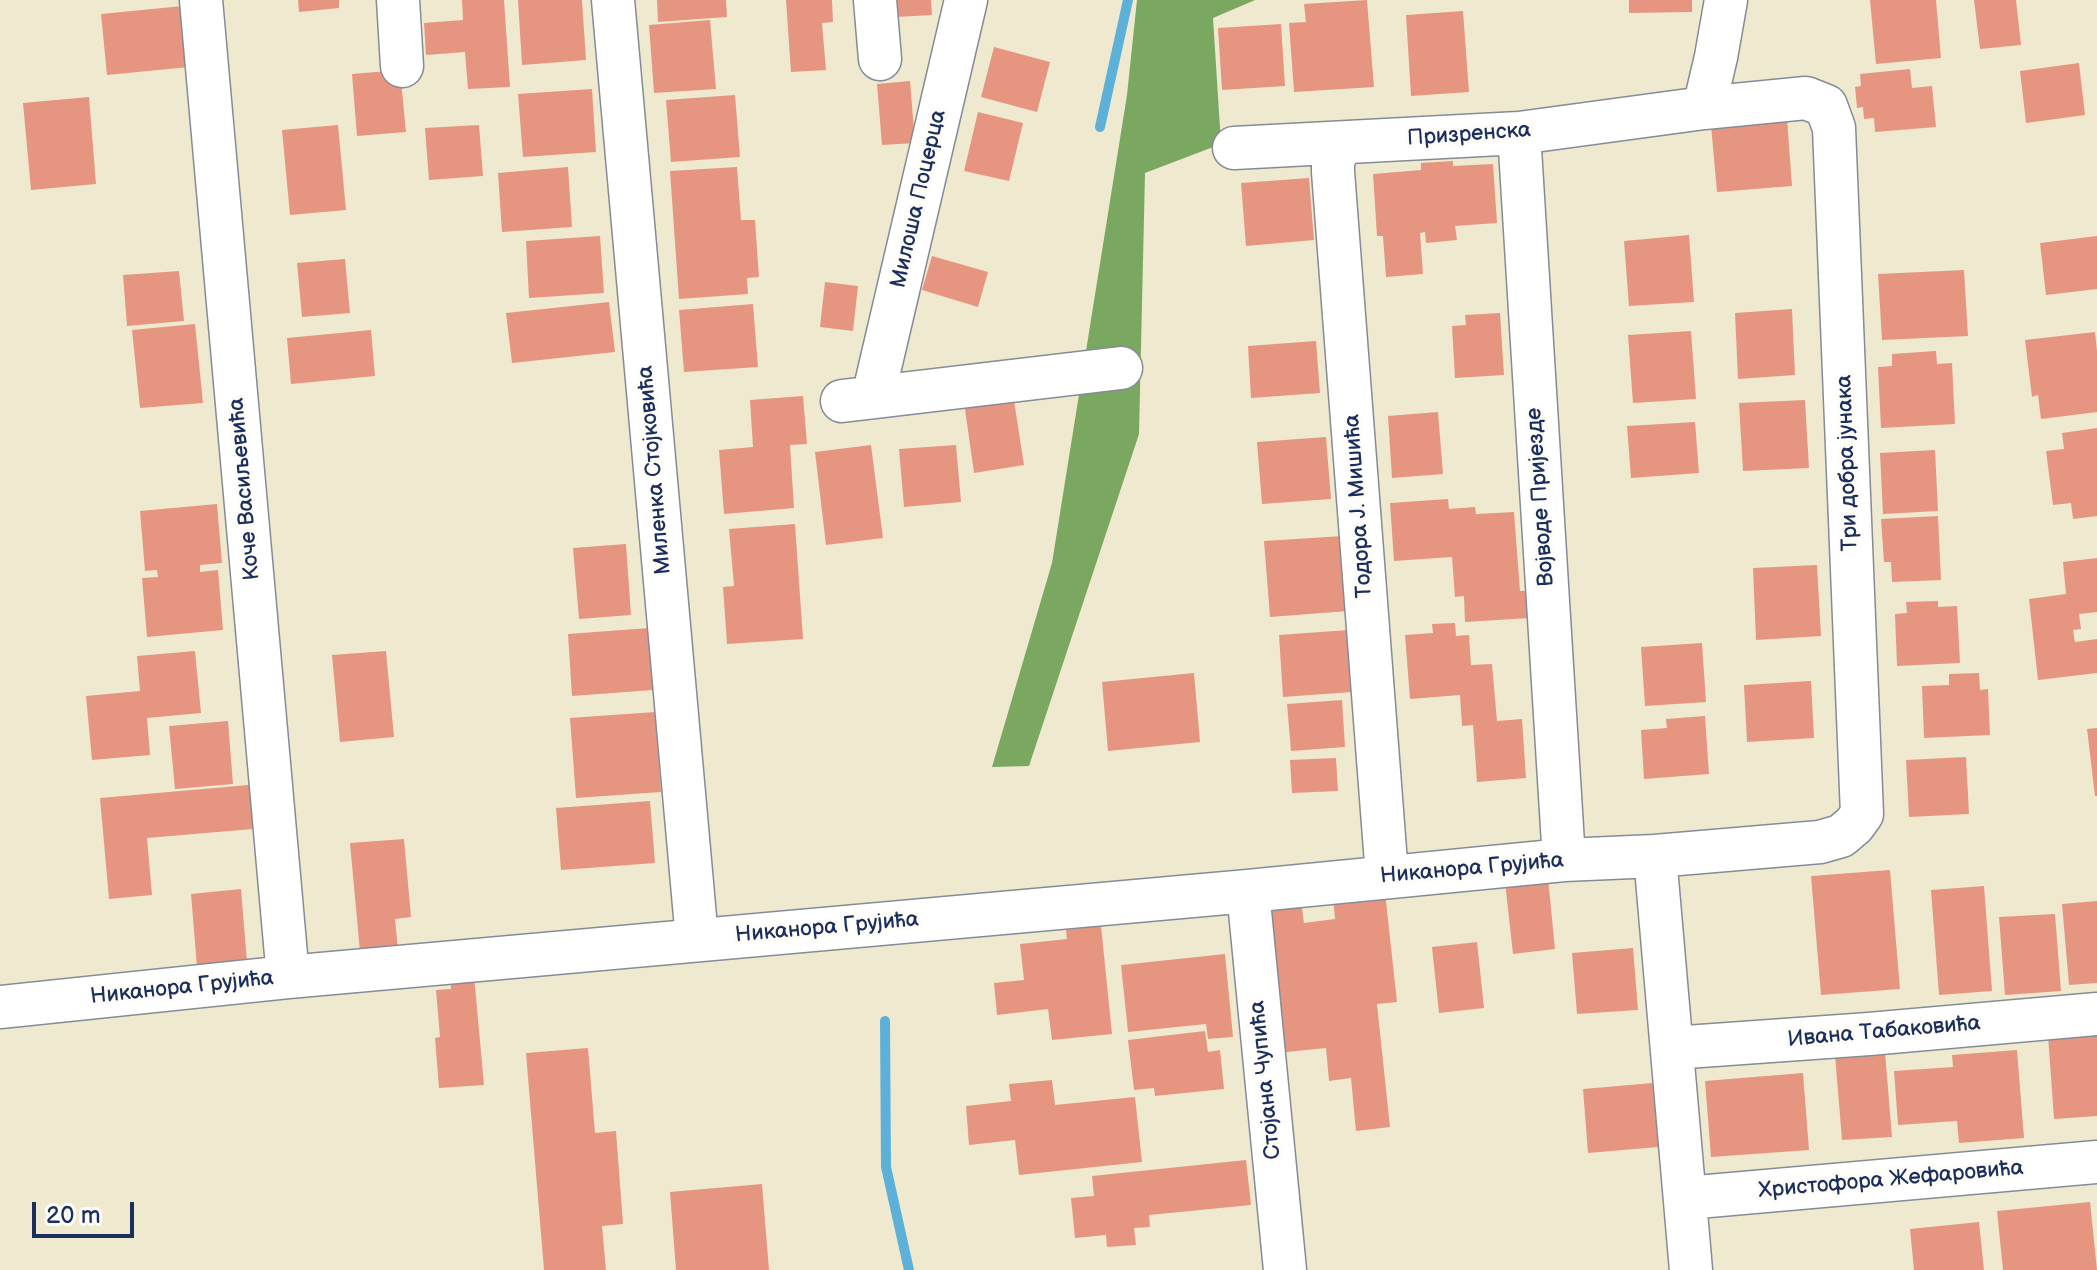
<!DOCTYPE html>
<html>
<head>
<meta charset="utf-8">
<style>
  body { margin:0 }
  #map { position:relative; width:2097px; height:1270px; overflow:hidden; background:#efe9cf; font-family:"Balsamiq Sans",sans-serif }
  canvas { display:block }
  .scale { position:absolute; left:32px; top:1202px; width:102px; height:36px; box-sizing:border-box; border:4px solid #1b2f5e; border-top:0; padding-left:10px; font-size:24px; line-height:28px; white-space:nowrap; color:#1b2f5e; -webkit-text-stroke:6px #fdfcf7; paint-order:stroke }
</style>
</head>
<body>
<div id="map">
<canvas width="2097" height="1270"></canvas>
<div class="scale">20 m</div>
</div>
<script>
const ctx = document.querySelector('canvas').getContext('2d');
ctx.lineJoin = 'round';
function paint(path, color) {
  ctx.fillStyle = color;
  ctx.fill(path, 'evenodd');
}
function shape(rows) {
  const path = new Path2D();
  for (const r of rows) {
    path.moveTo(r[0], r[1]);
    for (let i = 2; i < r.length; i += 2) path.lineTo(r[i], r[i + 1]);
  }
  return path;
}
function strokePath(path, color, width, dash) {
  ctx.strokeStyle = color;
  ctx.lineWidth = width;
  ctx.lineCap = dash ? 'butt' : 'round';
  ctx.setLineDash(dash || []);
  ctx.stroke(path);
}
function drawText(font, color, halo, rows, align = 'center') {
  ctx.font = font + ' "Balsamiq Sans",sans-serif';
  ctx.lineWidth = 7;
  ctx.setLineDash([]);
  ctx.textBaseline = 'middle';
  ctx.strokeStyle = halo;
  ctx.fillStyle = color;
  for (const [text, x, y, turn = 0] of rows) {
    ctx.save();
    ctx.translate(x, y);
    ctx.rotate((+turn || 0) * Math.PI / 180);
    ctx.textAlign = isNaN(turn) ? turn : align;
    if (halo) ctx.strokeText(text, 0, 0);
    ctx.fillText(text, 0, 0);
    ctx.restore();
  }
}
paint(shape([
  [1137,0,1255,0,1213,18,1221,144,1145,173,1139,434,1029,766,992,767,1052,563,1127,95]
]), '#7aa861');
strokePath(shape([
  [1100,127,1128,0],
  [885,1021,886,1167,909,1270]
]), '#5db1d9', 10);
paint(shape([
  [298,0,339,0,339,8,299,12],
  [462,0,504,0,510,87,468,89,465,52,426,55,424,23,463,20],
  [518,0,582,0,586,60,522,65],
  [657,0,726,0,727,17,658,22],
  [786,0,832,0,833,22,822,23,826,70,791,72],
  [877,0,931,0,932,15,879,18],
  [1367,0,1374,87,1294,92,1289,23,1306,22,1304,4],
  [1629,0,1692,0,1692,12,1629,13],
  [1870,0,1936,0,1941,58,1876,64],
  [1974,0,2016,0,2021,45,1980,49],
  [183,6,189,67,107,75,101,14],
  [1463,11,1469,92,1411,96,1406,15],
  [710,20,716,89,654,93,649,25],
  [1281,24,1285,86,1222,90,1218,28],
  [994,47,1050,62,1037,112,981,97],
  [2079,63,2085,115,2026,123,2020,71],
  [1910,69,1912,88,1932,86,1936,127,1875,132,1874,118,1864,119,1863,107,1857,108,1855,87,1861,86,1860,74],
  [400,70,406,132,357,136,352,74],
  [910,81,915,143,882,145,877,84],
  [592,89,596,152,523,157,518,94],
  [735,95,740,157,671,162,666,100],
  [89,97,96,184,31,190,23,103],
  [978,112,1023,123,1009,181,964,171],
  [1787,118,1792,186,1717,192,1711,125],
  [338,125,346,210,290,215,282,130],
  [479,125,483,176,429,180,425,128],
  [1453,161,1453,166,1493,164,1497,223,1455,226,1457,240,1426,243,1425,232,1420,233,1423,274,1386,277,1383,236,1377,236,1373,174,1421,170,1421,163],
  [568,167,572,227,502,232,498,173],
  [737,167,741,220,755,220,759,277,747,278,748,294,679,299,670,171],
  [1309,178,1314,240,1246,246,1241,183],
  [1689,235,1694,302,1629,306,1624,241],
  [600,236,604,293,529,298,526,241],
  [2097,236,2097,289,2046,295,2040,243],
  [932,256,988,272,978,307,922,290],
  [345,259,350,313,302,317,297,263],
  [1964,270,1968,336,1882,340,1878,274],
  [179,271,184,321,127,326,123,275],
  [825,282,858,286,853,331,820,327],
  [609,302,615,352,512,363,506,313],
  [753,304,758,367,684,372,679,310],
  [1792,309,1795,375,1738,379,1735,313],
  [1500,313,1504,375,1455,378,1452,326,1466,325,1465,315],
  [195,324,203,403,140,408,132,330],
  [371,330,375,376,291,384,287,338],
  [1691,331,1696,399,1633,403,1628,335],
  [2095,332,2097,351,2097,412,2041,419,2038,395,2032,397,2025,340],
  [1316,341,1320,393,1251,398,1248,346],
  [1936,351,1937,364,1952,363,1955,424,1881,428,1878,367,1892,366,1892,354],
  [1013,394,1024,465,974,473,964,402],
  [803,396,807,444,790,445,794,508,724,514,719,450,753,447,750,400],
  [1805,400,1809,468,1743,471,1739,403],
  [1438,412,1443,474,1392,478,1388,416],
  [1695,422,1699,473,1631,478,1627,426],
  [2097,428,2097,516,2073,519,2071,503,2053,505,2046,451,2064,449,2062,433],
  [1326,437,1331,499,1262,504,1257,442],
  [871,445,883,538,826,545,815,452],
  [956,445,961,502,904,507,899,449],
  [1935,450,1938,511,1883,514,1880,453],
  [1448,499,1449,509,1475,507,1476,514,1514,512,1520,591,1527,591,1529,618,1465,622,1464,596,1455,597,1452,557,1394,561,1390,503],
  [217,504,222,563,200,565,200,572,218,570,223,630,147,637,142,578,158,577,157,570,145,571,140,511],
  [1938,516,1941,580,1892,582,1891,562,1884,562,1881,519],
  [795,524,803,639,727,644,723,587,734,586,729,529],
  [1343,536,1348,611,1270,617,1264,541],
  [626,544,631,615,579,619,573,548],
  [2097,558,2097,612,2079,614,2081,629,2073,630,2075,642,2097,639,2097,673,2038,680,2029,599,2066,594,2063,562],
  [1817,565,1821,636,1756,640,1753,568],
  [1938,601,1938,607,1957,606,1960,663,1897,666,1895,614,1907,613,1906,602],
  [1455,623,1456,636,1469,635,1471,665,1492,664,1497,721,1522,719,1526,778,1477,782,1473,725,1462,726,1460,695,1410,699,1405,635,1433,633,1432,624],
  [649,628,653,690,572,696,568,634],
  [1348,630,1352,692,1283,697,1279,635],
  [1702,643,1706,702,1645,706,1641,647],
  [195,651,201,713,147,718,150,755,92,760,86,696,140,691,137,656],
  [386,651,394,737,340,742,332,655],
  [1194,673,1200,742,1108,751,1102,682],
  [1979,673,1980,690,1988,689,1990,735,1924,738,1922,686,1949,685,1949,674],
  [1811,681,1814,738,1747,742,1744,685],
  [1342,700,1345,747,1291,751,1287,704],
  [655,712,661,792,576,798,570,718],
  [1705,716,1709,774,1644,779,1641,730,1667,728,1666,719],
  [228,721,233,784,175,789,169,726],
  [2097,728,2097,796,2095,796,2087,729],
  [1966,757,1969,814,1909,817,1906,760],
  [1336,758,1338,791,1292,793,1290,760],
  [249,785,253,829,147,838,152,895,109,899,100,798],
  [650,801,655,863,561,870,556,808],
  [404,839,411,917,395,919,398,949,360,952,350,843],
  [1890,870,1900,989,1821,995,1811,876],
  [1548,878,1555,949,1513,954,1505,882],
  [1984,886,1992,991,1939,995,1931,890],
  [241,889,247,962,197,967,191,894],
  [1385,892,1397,1002,1377,1004,1390,1127,1356,1131,1351,1078,1329,1081,1326,1048,1277,1053,1262,905,1301,901,1304,923,1335,919,1333,897],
  [2097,901,2097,983,2069,985,2062,904],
  [2055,914,2061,991,2005,995,1999,917],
  [1101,926,1112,1034,1052,1040,1048,1009,997,1015,994,983,1024,980,1020,944,1067,939,1066,930],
  [1477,942,1484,1008,1439,1013,1432,947],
  [1633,948,1638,1010,1577,1014,1572,953],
  [1225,954,1233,1037,1208,1039,1206,1024,1128,1032,1121,965],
  [474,975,484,1085,439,1088,435,1038,440,1037,436,990,451,989,450,977],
  [1205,1031,1208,1052,1220,1050,1224,1089,1155,1096,1154,1088,1134,1090,1128,1040],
  [2097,1032,2097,1116,2054,1119,2048,1035],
  [588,1048,595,1133,616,1131,623,1224,602,1226,606,1270,544,1270,526,1053],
  [2017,1050,2024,1138,1959,1143,1957,1121,1898,1125,1894,1071,1953,1067,1952,1055],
  [1885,1052,1892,1137,1842,1140,1835,1055],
  [1803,1073,1809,1150,1711,1157,1705,1081],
  [1052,1080,1055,1105,1135,1097,1142,1162,1019,1175,1015,1140,969,1145,966,1106,1011,1101,1009,1084],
  [1653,1083,1658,1147,1588,1153,1583,1089],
  [1246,1160,1251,1205,1149,1215,1150,1227,1134,1228,1136,1245,1107,1247,1106,1235,1075,1238,1071,1198,1094,1196,1092,1176],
  [762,1184,769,1270,676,1270,670,1192],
  [2090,1202,2097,1270,2003,1270,1997,1211],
  [1979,1222,1984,1270,1914,1270,1910,1229]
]), '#e69680');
const street = shape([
  [201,0,288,977],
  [398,0,402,66],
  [613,0,697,939],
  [875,0,880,59],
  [1704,108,1716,57,1726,0],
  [1519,133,1564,860],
  [1348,142,1338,150,1333,161,1333,172,1387,876],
  [1234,148,1519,133,1704,108,1806,98,1826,106,1834,128,1862,814,1854,825,1841,836,1820,842,1655,856],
  [873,397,966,0],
  [842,401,1121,368],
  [1248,891,1285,1270],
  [0,1007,288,977,1248,891,1564,860,1655,856,1691,1270],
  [1672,1048,1869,1034,2097,1014],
  [1686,1198,2097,1162]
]);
strokePath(street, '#858c96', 45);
strokePath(street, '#fff', 42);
drawText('22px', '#1b2f5e', '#fdfcf7', [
  ["Призренска",1469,135,-4],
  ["Милоша Поцерца",919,199,-77],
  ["Три добра јунака",1848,463,-92],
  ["Миленка Стојковића",655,470,-95],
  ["Коче Васиљевића",245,489,-95],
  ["Војводе Пријезде",1541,497,-94],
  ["Тодора Ј. Мишића",1359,506,-94],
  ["Никанора Грујића",1472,869,-5],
  ["Никанора Грујића",827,928,-5],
  ["Никанора Грујића",182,988,-6],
  ["Ивана Табаковића",1884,1032,-5],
  ["Стојана Чупића",1266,1080,-96],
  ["Христофора Жефаровића",1891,1180,-5]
]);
</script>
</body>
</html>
